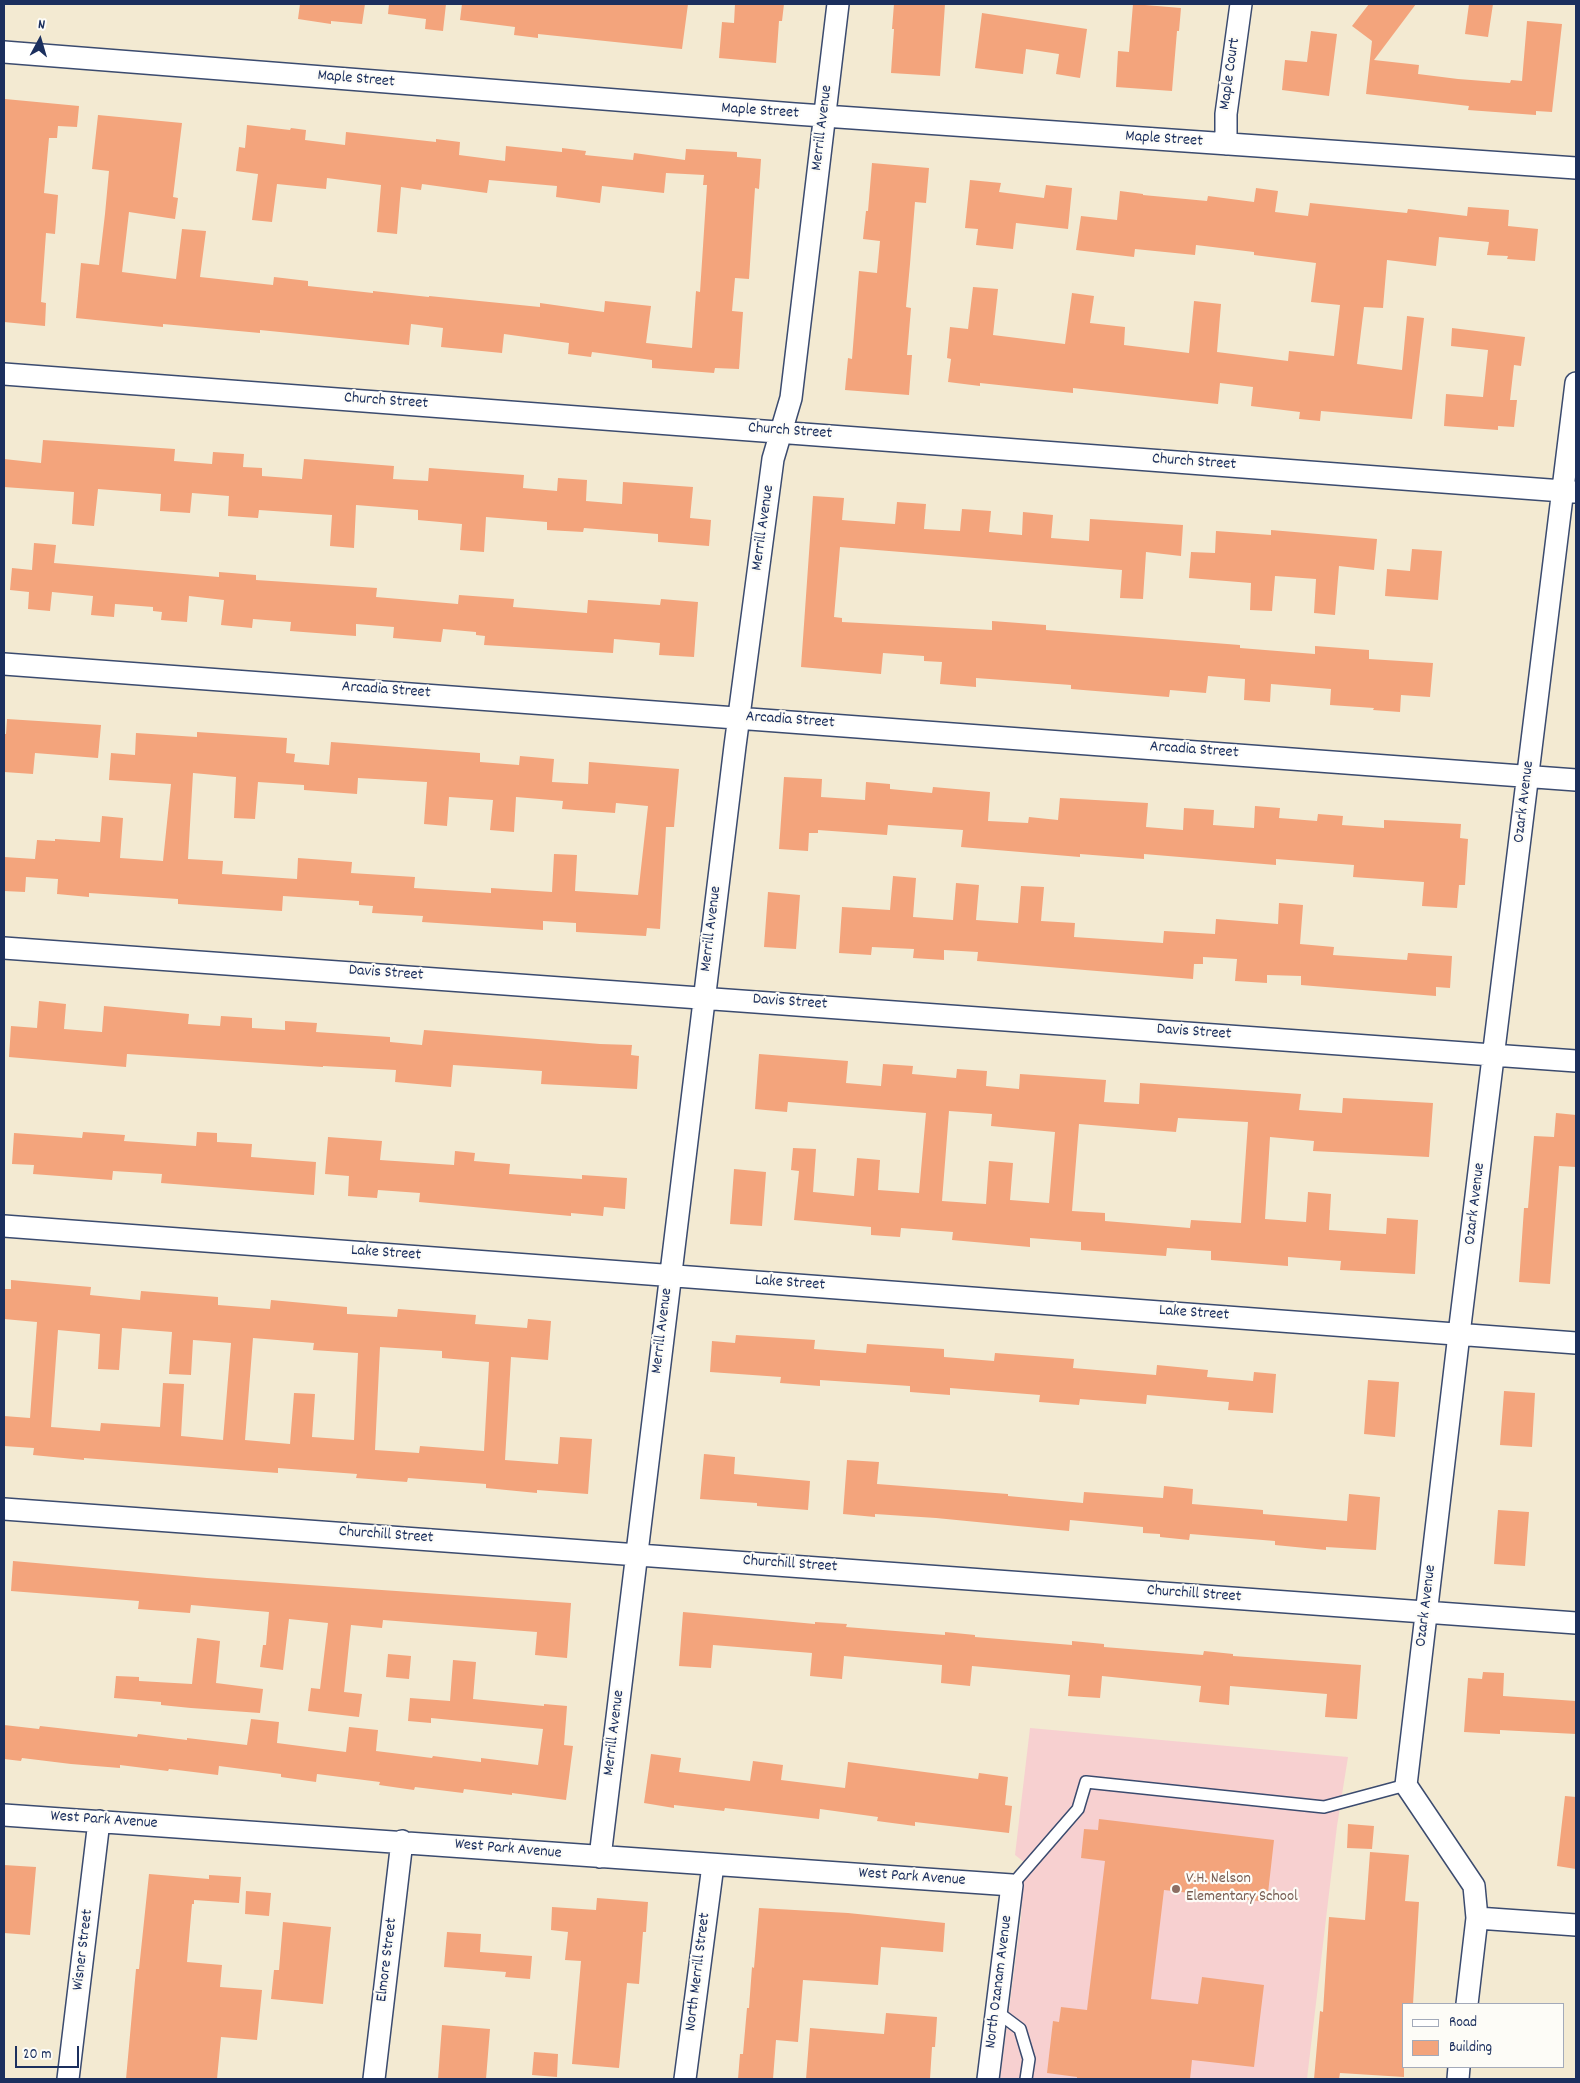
<!DOCTYPE html>
<html>
<head>
<meta charset="utf-8">
<style>
  body { margin:0 }
  #map { position:relative; width:1580px; height:2083px; overflow:hidden; background:#f3ead2; font-family:Dekko,sans-serif }
  canvas { display:block }
  .frame { position:absolute; inset:0; border:5px solid #1b2f5e; pointer-events:none }
  .legend { position:absolute; left:1402px; top:2003px; width:162px; height:65px; box-sizing:border-box; background:#fdfcf7; border:1px solid #a3aaba; margin:0; padding:6px 9px; list-style:none; font-size:15px; color:#1b2f5e }
  .legend li { display:flex; align-items:center; gap:10px; height:25px }
  .legend b { width:25px; border:1px solid #a3aaba }
  .north { position:absolute; left:15px; top:15px; width:50px; height:50px; -webkit-text-stroke:4px #fdfcf7; paint-order:stroke; rotate:6deg; font-size:14px; font-weight:700; line-height:20px; text-align:center; color:#1b2f5e }
  .north::after { content:''; display:block; margin:auto; width:18px; height:22px; background:#1b2f5e; clip-path:polygon(50% 0,100% 100%,50% 72%,0 100%) }
  .scale { position:absolute; left:15px; top:2046px; width:64px; height:22px; box-sizing:border-box; border:2px solid #1b2f5e; border-top:0; padding-left:6px; font-size:15px; line-height:18px; white-space:nowrap; color:#1b2f5e; -webkit-text-stroke:4px #fdfcf7; paint-order:stroke }
</style>
</head>
<body>
<div id="map">
<canvas width="1580" height="2083"></canvas>
<div class="frame"></div>
<ul class="legend">
<li><b style="height:6px;background:#fff"></b>Road</li>
<li><b style="height:14px;background:#f3a47c"></b>Building</li>
</ul>
<div class="north">N</div>
<div class="scale">20 m</div>
</div>
<script>
const ctx = document.querySelector('canvas').getContext('2d');
ctx.lineJoin = 'round';
function paint(path, color) {
  ctx.fillStyle = color;
  ctx.fill(path, 'evenodd');
}
function shape(rows) {
  const path = new Path2D();
  for (const r of rows) {
    path.moveTo(r[0], r[1]);
    for (let i = 2; i < r.length; i += 2) path.lineTo(r[i], r[i + 1]);
  }
  return path;
}
function strokePath(path, color, width, dash) {
  ctx.strokeStyle = color;
  ctx.lineWidth = width;
  ctx.lineCap = dash ? 'butt' : 'round';
  ctx.setLineDash(dash || []);
  ctx.stroke(path);
}
function drawText(font, color, halo, rows, align = 'center') {
  ctx.font = font + ' Dekko,sans-serif';
  ctx.lineWidth = 4.5;
  ctx.setLineDash([]);
  ctx.textBaseline = 'middle';
  ctx.strokeStyle = halo;
  ctx.fillStyle = color;
  for (const [text, x, y, turn = 0] of rows) {
    ctx.save();
    ctx.translate(x, y);
    ctx.rotate((+turn || 0) * Math.PI / 180);
    ctx.textAlign = isNaN(turn) ? turn : align;
    if (halo) ctx.strokeText(text, 0, 0);
    ctx.fillText(text, 0, 0);
    ctx.restore();
  }
}
paint(shape([
  [1030,1728,1348,1757,1337,1826,1307,2079,1000,2079,1021,1917,1024,1862,1015,1855]
]), '#f7d0d0');
paint(shape([
  [300,4,365,4,362,24,331,21,331,24,298,19],
  [389,4,446,4,443,31,425,29,426,19,388,14],
  [462,4,688,4,682,49,538,34,538,38,514,35,515,27,460,20],
  [735,4,784,4,782,21,779,21,776,63,719,58,722,22,734,23],
  [894,4,945,4,940,76,891,73,894,29,892,29],
  [1133,4,1181,8,1179,31,1177,31,1172,91,1116,87,1118,51,1129,52],
  [1369,4,1416,4,1374,60,1419,65,1418,74,1458,79,1510,83,1511,80,1522,81,1527,21,1562,24,1552,112,1536,111,1536,115,1468,110,1469,106,1366,94,1372,41,1352,26],
  [1469,4,1493,4,1488,37,1465,34],
  [982,13,1087,29,1080,78,1056,74,1059,54,1026,49,1023,74,975,68],
  [1311,31,1337,34,1329,96,1282,90,1285,60,1307,62],
  [5,99,79,106,77,127,58,126,57,138,49,138,44,193,58,195,55,234,46,233,41,302,46,303,45,326,4,322],
  [98,115,182,123,173,197,178,198,175,219,129,212,122,272,176,279,182,229,206,231,200,277,273,285,274,277,308,281,308,286,373,293,373,291,429,297,429,296,540,307,540,303,604,312,605,301,651,306,646,343,692,348,696,291,700,292,707,185,703,185,704,175,666,173,664,193,602,186,600,203,556,197,557,186,489,180,487,193,422,184,421,190,401,187,397,234,377,232,381,185,327,178,326,189,277,184,272,222,252,220,258,174,236,171,239,147,245,148,247,125,290,130,291,128,306,130,305,140,345,145,346,132,436,142,436,139,460,142,459,155,505,161,506,146,562,152,562,148,586,151,585,155,633,160,634,153,685,160,686,149,737,152,737,157,761,159,759,189,755,188,749,279,735,278,732,311,743,312,739,369,715,368,714,373,652,368,652,360,592,352,591,357,568,354,569,343,504,334,502,353,441,347,443,328,411,324,409,345,260,330,260,333,163,324,163,327,76,318,81,263,99,265,105,214,109,171,92,169],
  [872,163,929,168,926,203,915,202,910,264,906,307,911,308,907,355,912,355,909,395,845,390,848,358,852,359,859,271,877,273,880,241,863,239,866,211,868,211],
  [970,180,1001,183,999,192,1044,198,1046,185,1072,188,1068,229,1016,223,1013,249,976,245,978,229,965,228],
  [1256,188,1278,191,1275,212,1308,216,1310,203,1407,213,1408,209,1467,216,1468,207,1509,210,1508,226,1538,229,1535,261,1507,259,1508,256,1487,255,1489,242,1439,237,1436,266,1387,260,1383,308,1364,307,1357,364,1402,370,1407,316,1424,318,1412,419,1321,411,1320,421,1299,419,1300,412,1251,406,1253,387,1220,383,1218,404,1073,388,1073,393,980,383,980,386,948,382,951,359,947,358,950,327,968,329,973,287,998,289,993,335,1065,344,1072,293,1094,296,1090,323,1125,327,1124,345,1189,353,1194,301,1221,304,1217,352,1288,361,1289,351,1334,356,1340,305,1311,302,1316,263,1254,255,1254,252,1196,245,1195,255,1135,249,1134,257,1076,250,1081,216,1117,220,1120,191,1143,194,1143,195,1207,201,1208,196,1254,202],
  [1452,328,1525,337,1521,366,1514,365,1510,400,1517,400,1514,427,1498,426,1498,430,1444,426,1446,394,1483,397,1488,350,1451,346],
  [43,440,175,449,174,461,212,464,213,452,244,454,243,467,262,468,262,476,302,479,304,459,394,466,393,479,428,481,429,468,524,475,523,488,557,491,558,478,587,480,586,501,622,504,623,482,693,487,690,518,711,520,709,546,658,542,658,534,584,528,583,532,547,530,547,522,486,517,484,552,460,550,462,524,418,520,418,510,356,505,354,548,330,546,332,515,259,510,258,518,228,516,229,496,192,493,190,513,160,511,161,494,98,489,94,526,72,524,74,492,4,487,4,459,41,463],
  [813,496,844,498,842,520,895,524,897,502,926,504,924,529,960,531,962,509,991,511,989,532,1022,535,1023,512,1053,515,1051,538,1089,541,1090,519,1183,525,1181,556,1146,552,1143,599,1120,598,1122,570,840,547,834,617,842,618,842,622,992,630,992,621,1046,625,1046,630,1240,645,1240,648,1315,654,1315,646,1369,650,1369,659,1433,663,1430,697,1401,695,1400,712,1373,710,1374,708,1330,705,1331,689,1271,684,1270,702,1244,700,1245,679,1208,676,1206,693,1170,690,1169,697,1071,689,1071,685,976,678,976,687,940,684,942,662,924,661,924,656,883,653,881,674,801,667],
  [1271,530,1377,539,1374,570,1339,566,1335,615,1314,613,1316,579,1275,576,1272,611,1250,610,1251,583,1189,578,1191,552,1215,553,1216,531,1271,535],
  [34,543,56,545,54,563,219,577,219,572,256,575,256,580,377,588,376,597,458,604,459,595,514,599,513,607,587,613,588,600,660,605,661,599,698,602,694,657,659,655,660,643,614,639,613,653,484,645,485,636,476,635,476,632,443,629,441,642,393,638,394,627,356,624,356,636,290,631,291,622,253,619,252,628,221,625,224,600,189,596,187,622,161,620,162,612,153,611,153,607,115,604,114,617,91,615,93,596,52,592,50,611,28,609,29,592,10,590,12,568,32,570],
  [1412,549,1442,551,1438,600,1385,596,1387,569,1410,571],
  [7,719,101,725,98,758,35,753,33,774,4,772,4,734,6,734],
  [197,732,287,738,286,753,295,754,294,762,329,765,331,742,480,753,480,762,519,765,520,756,554,759,552,782,588,784,589,762,679,769,674,827,666,827,660,929,647,928,646,936,576,932,576,923,543,921,543,930,422,922,423,916,372,913,373,906,359,905,359,901,283,896,282,911,178,904,178,899,89,893,89,897,57,894,58,879,26,877,25,892,4,891,4,857,35,859,37,840,55,841,55,839,100,842,102,816,123,818,120,858,163,861,171,784,109,780,111,753,135,755,136,733,197,737],
  [193,773,236,777,234,818,255,819,258,782,304,785,304,790,357,794,358,778,427,782,424,824,447,826,449,797,493,800,490,830,514,832,516,797,563,801,562,809,615,813,616,803,648,806,638,895,575,891,577,855,554,854,552,892,491,888,491,893,414,888,415,877,351,873,352,862,298,858,297,879,222,874,223,861,188,859],
  [784,777,822,779,821,797,865,800,866,782,890,784,890,789,932,793,933,787,990,792,988,821,1028,823,1029,817,1058,820,1060,798,1148,803,1146,827,1183,830,1184,808,1214,810,1213,825,1254,828,1255,806,1280,808,1279,818,1317,821,1318,814,1343,816,1342,825,1384,828,1384,820,1461,824,1460,838,1468,839,1465,885,1459,885,1457,908,1422,906,1424,882,1353,877,1354,865,1276,859,1276,865,1144,854,1144,859,1080,854,1080,857,961,847,963,830,888,825,887,835,818,830,818,833,809,833,808,851,779,849],
  [893,876,916,878,913,917,953,920,956,883,979,885,976,920,1018,923,1021,886,1044,887,1041,921,1075,923,1074,937,1163,943,1164,931,1215,934,1216,919,1278,924,1279,903,1303,905,1300,944,1334,947,1333,955,1407,960,1408,953,1452,956,1450,988,1436,987,1436,996,1301,985,1301,976,1267,975,1267,983,1235,981,1237,959,1203,957,1203,964,1194,964,1193,979,977,961,978,952,944,950,944,960,913,958,914,949,872,947,871,955,839,953,842,907,890,910],
  [768,892,800,895,796,949,764,947],
  [39,1001,66,1004,64,1029,102,1032,104,1006,189,1014,188,1024,220,1026,221,1016,252,1018,252,1028,285,1030,285,1021,317,1023,316,1032,390,1037,390,1042,422,1045,424,1030,600,1044,632,1045,631,1055,639,1056,637,1089,541,1084,542,1071,453,1065,451,1087,395,1082,396,1070,323,1066,323,1067,127,1054,126,1067,9,1057,11,1026,37,1028],
  [759,1054,848,1061,846,1083,881,1086,883,1064,913,1066,912,1074,956,1078,957,1069,987,1071,986,1086,1019,1089,1020,1074,1106,1080,1104,1102,1139,1104,1140,1083,1301,1094,1299,1110,1342,1113,1343,1098,1433,1103,1429,1157,1313,1151,1314,1141,1270,1137,1265,1219,1306,1222,1308,1192,1331,1194,1329,1230,1386,1234,1387,1218,1418,1220,1415,1274,1340,1270,1341,1261,1288,1257,1288,1266,1211,1260,1211,1251,1167,1248,1166,1256,1081,1250,1081,1242,1030,1238,1030,1247,952,1240,953,1232,901,1228,900,1237,871,1235,871,1227,794,1220,799,1171,791,1170,793,1148,816,1149,813,1192,854,1196,857,1158,880,1160,878,1190,919,1193,926,1113,788,1102,787,1112,755,1109],
  [949,1111,992,1114,991,1126,1055,1132,1049,1203,1010,1200,1013,1163,989,1161,986,1204,942,1201],
  [1178,1118,1248,1122,1241,1223,1191,1220,1190,1228,1105,1221,1105,1213,1072,1211,1079,1124,1176,1132],
  [1556,1113,1576,1115,1576,1167,1559,1166,1550,1284,1519,1282,1524,1208,1528,1208,1534,1136,1554,1137],
  [83,1132,125,1135,124,1141,196,1146,197,1132,217,1133,217,1142,252,1144,251,1157,316,1162,314,1195,161,1183,162,1174,113,1171,112,1180,33,1174,34,1165,12,1164,14,1133,82,1138],
  [328,1137,382,1141,380,1160,454,1165,455,1151,475,1153,474,1161,510,1164,509,1174,582,1179,582,1175,627,1178,625,1209,604,1207,603,1216,571,1213,571,1216,419,1202,420,1193,378,1190,377,1198,348,1196,349,1176,325,1174],
  [734,1169,766,1172,762,1226,730,1224],
  [11,1280,91,1287,90,1295,140,1300,141,1291,218,1297,218,1305,270,1309,271,1300,347,1307,347,1314,397,1317,398,1309,476,1315,475,1324,527,1328,528,1319,551,1321,548,1360,511,1357,505,1460,558,1464,560,1437,592,1439,588,1494,537,1490,537,1493,486,1488,486,1484,408,1478,407,1482,356,1478,357,1474,278,1468,278,1473,84,1458,84,1460,33,1455,34,1448,4,1446,4,1416,30,1418,37,1322,4,1319,4,1289,11,1289],
  [122,1328,172,1332,169,1374,191,1375,193,1340,231,1343,223,1440,181,1436,184,1384,163,1383,160,1427,101,1423,100,1431,51,1427,58,1330,100,1334,98,1369,119,1370],
  [253,1338,314,1343,313,1350,358,1353,354,1440,312,1437,315,1394,294,1393,290,1444,245,1440],
  [380,1347,442,1351,442,1358,489,1362,484,1451,420,1446,419,1453,375,1450],
  [736,1335,815,1340,814,1349,866,1353,867,1344,944,1349,944,1357,994,1361,995,1353,1074,1359,1073,1368,1156,1375,1157,1365,1208,1370,1207,1377,1253,1381,1254,1372,1276,1374,1273,1413,1228,1410,1229,1402,1147,1395,1146,1404,1080,1399,1079,1405,1039,1402,1040,1395,950,1388,950,1395,910,1392,910,1386,820,1380,820,1386,780,1383,781,1377,710,1372,712,1341,735,1343],
  [1368,1380,1399,1382,1395,1437,1364,1434],
  [1504,1391,1535,1393,1532,1447,1500,1445],
  [704,1454,735,1457,734,1474,810,1481,808,1510,757,1506,757,1503,700,1499],
  [847,1460,879,1462,877,1484,1008,1494,1008,1496,1083,1503,1084,1492,1163,1498,1164,1486,1193,1489,1192,1504,1263,1510,1263,1514,1347,1521,1349,1494,1380,1497,1376,1550,1326,1547,1326,1550,1275,1545,1275,1541,1190,1534,1189,1540,1160,1537,1160,1534,1143,1533,1143,1527,1070,1520,1069,1531,936,1518,875,1514,875,1517,843,1514],
  [1498,1510,1529,1512,1525,1566,1494,1564],
  [13,1561,207,1578,571,1603,567,1658,535,1655,537,1632,383,1620,382,1628,351,1625,344,1692,362,1694,359,1717,308,1711,311,1688,320,1689,328,1623,289,1619,283,1670,260,1667,263,1645,266,1645,269,1612,191,1605,190,1613,138,1609,139,1601,11,1591],
  [683,1612,815,1624,815,1622,847,1624,846,1627,945,1635,945,1632,975,1635,975,1637,1072,1645,1072,1641,1104,1644,1104,1647,1203,1655,1204,1651,1233,1654,1233,1656,1361,1665,1357,1719,1325,1717,1327,1694,1230,1686,1229,1705,1199,1702,1201,1686,1102,1676,1100,1698,1068,1696,1070,1675,972,1666,970,1686,941,1683,942,1665,844,1656,842,1679,810,1676,812,1653,713,1645,711,1668,679,1666],
  [197,1638,220,1641,216,1683,263,1689,260,1713,191,1708,161,1705,161,1702,114,1698,116,1676,139,1677,139,1681,192,1684],
  [388,1654,411,1656,409,1679,386,1677],
  [453,1660,476,1662,473,1699,544,1706,544,1704,567,1706,564,1745,573,1746,566,1800,512,1793,512,1795,464,1789,463,1793,415,1787,414,1790,379,1785,380,1782,317,1774,316,1782,281,1777,281,1774,219,1766,218,1775,169,1769,168,1771,120,1765,120,1768,71,1764,22,1758,21,1761,4,1759,4,1725,39,1729,40,1726,137,1737,138,1734,187,1740,187,1738,247,1745,251,1719,279,1722,277,1743,346,1752,349,1727,378,1730,376,1751,432,1758,433,1756,481,1762,481,1758,538,1765,543,1729,431,1718,431,1723,408,1721,410,1698,450,1701],
  [1483,1672,1504,1673,1503,1696,1576,1701,1576,1734,1500,1730,1500,1734,1464,1732,1468,1678,1482,1679],
  [651,1754,681,1758,679,1772,750,1781,753,1761,783,1765,781,1780,845,1788,848,1762,978,1779,979,1773,1008,1777,1005,1805,1012,1806,1009,1833,915,1822,915,1826,877,1821,878,1817,820,1809,819,1819,725,1808,724,1811,674,1805,674,1808,644,1803],
  [1565,1796,1576,1797,1576,1869,1557,1866],
  [1099,1819,1274,1840,1267,1902,1164,1890,1151,1999,1198,2004,1202,1977,1264,1985,1254,2067,1192,2060,1190,2079,1077,2079,1077,2077,1047,2073,1053,2021,1059,2022,1061,2007,1087,2010,1105,1861,1081,1858,1084,1829,1098,1830],
  [1348,1824,1374,1826,1372,1849,1347,1848],
  [1370,1852,1409,1855,1405,1901,1419,1902,1413,2004,1404,2004,1404,2077,1340,2073,1339,2079,1314,2079,1320,2011,1323,2012,1329,1917,1365,1920],
  [4,1865,36,1867,30,1935,4,1933],
  [149,1874,209,1879,209,1875,241,1877,239,1903,194,1900,194,1904,192,1904,187,1962,222,1965,220,1987,262,1990,257,2040,221,2037,217,2079,126,2079,136,1969,139,1969],
  [246,1891,271,1893,269,1916,245,1914],
  [597,1898,648,1902,646,1932,643,1932,639,1984,627,1983,619,2068,572,2064,581,1961,565,1960,568,1932,551,1930,552,1907,596,1910],
  [759,1908,848,1913,945,1923,943,1952,881,1947,878,1985,803,1980,798,2042,776,2040,773,2079,738,2079,740,2054,743,2054,747,2008,749,2008,752,1967,754,1968],
  [283,1922,331,1927,323,2004,271,1999,274,1970,279,1970],
  [447,1932,481,1934,480,1952,532,1956,530,1979,505,1977,506,1972,444,1967],
  [886,2013,937,2017,935,2047,932,2047,930,2079,806,2079,810,2028,884,2034],
  [442,2025,490,2029,486,2079,438,2079],
  [534,2052,558,2054,557,2077,532,2075]
]), '#f3a47c');
const lane = shape([
  [1012,1885,1078,1809,1086,1782,1324,1807,1406,1785],
  [996,2011,1020,2029,1029,2059,1026,2079]
]);
const street = shape([
  [4,52,795,114,1576,168],
  [1226,144,1226,114,1241,4],
  [4,374,1576,492],
  [4,664,1576,780],
  [4,948,1576,1061],
  [4,1226,1576,1343],
  [4,1509,1576,1623],
  [4,1815,1012,1885,988,2079],
  [600,1857,735,746,773,459,791,398,838,4],
  [1477,1918,1576,1925],
  [1467,2004,1477,1918,1474,1886,1406,1785,1459,1334,1576,383],
  [68,2079,99,1821],
  [374,2079,402,1841],
  [685,2079,713,1865],
  [1458,2079,1459,2067]
]);
strokePath(lane, '#3b4b6f', 14);
strokePath(street, '#3b4b6f', 24);
strokePath(lane, '#fff', 11);
strokePath(street, '#fff', 21);
for (const [x, y, r, color] of [
  [1176,1889,5,"#8d6e63"]
]) {
  const dot = new Path2D();
  dot.arc(x, y, r, 0, 2 * Math.PI);
  ctx.fillStyle = color;
  ctx.fill(dot);
  strokePath(dot, '#fdfcf7', 2);
}
drawText('16px', '#1b2f5e', '#fdfcf7', [
  ["Maple Court",1231,74,-82],
  ["Maple Street",356,80,5],
  ["Maple Street",760,112,4],
  ["Merrill Avenue",823,128,-83],
  ["Maple Street",1164,140,4],
  ["Church Street",386,402,4],
  ["Church Street",790,432,4],
  ["Church Street",1194,463,4],
  ["Merrill Avenue",764,528,-82],
  ["Arcadia Street",386,691,4],
  ["Arcadia Street",790,721,4],
  ["Arcadia Street",1194,751,4],
  ["Ozark Avenue",1525,802,-83],
  ["Merrill Avenue",712,929,-83],
  ["Davis Street",386,974,4],
  ["Davis Street",790,1003,4],
  ["Davis Street",1194,1033,4],
  ["Ozark Avenue",1476,1204,-83],
  ["Lake Street",386,1254,4],
  ["Lake Street",790,1284,4],
  ["Lake Street",1194,1314,4],
  ["Merrill Avenue",663,1331,-83],
  ["Churchill Street",386,1536,4],
  ["Churchill Street",790,1565,4],
  ["Churchill Street",1194,1595,4],
  ["Ozark Avenue",1427,1606,-83],
  ["Merrill Avenue",615,1733,-83],
  ["West Park Avenue",104,1821,4],
  ["West Park Avenue",508,1850,5],
  ["West Park Avenue",912,1878,4],
  ["Wisner Street",84,1950,-83],
  ["Elmore Street",388,1960,-83],
  ["North Merrill Street",699,1972,-83],
  ["North Ozanam Avenue",1000,1982,-83]
]);
drawText('16px', '#785e54', '#fdfcf7', [
  ["V.H. Nelson",1186,1880],
  ["Elementary School",1186,1898]
], 'left');
</script>
</body>
</html>
